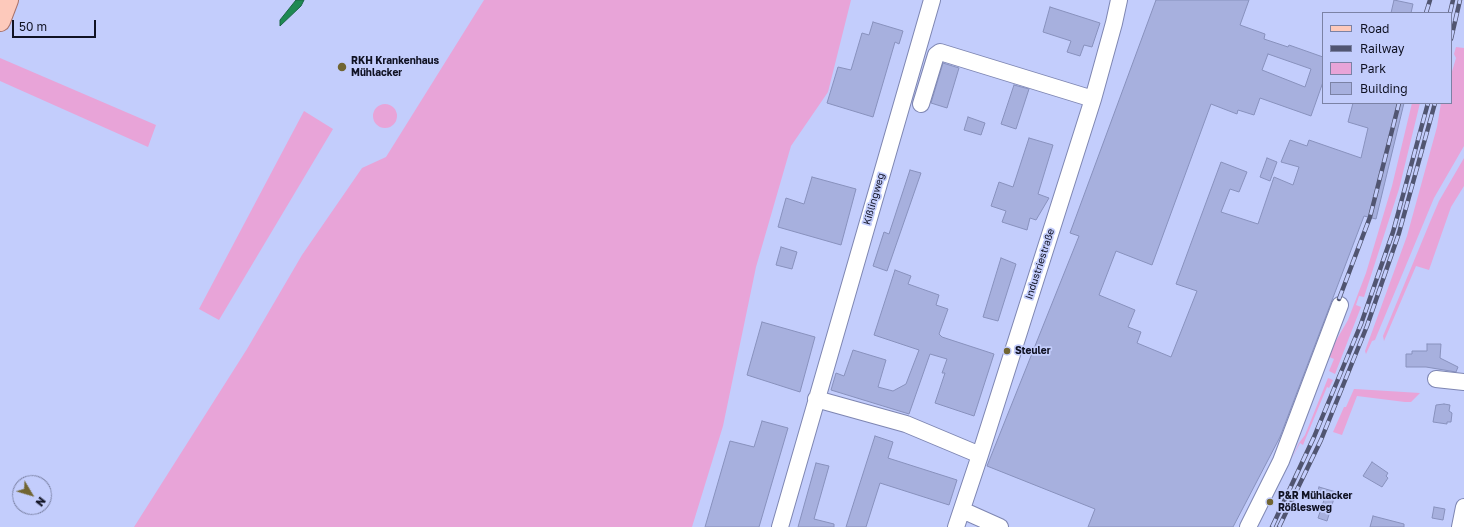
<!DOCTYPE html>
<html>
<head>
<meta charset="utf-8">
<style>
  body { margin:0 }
  #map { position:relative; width:1464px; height:527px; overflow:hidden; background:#c3cdfc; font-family:"Golos Text",sans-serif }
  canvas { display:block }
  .legend { position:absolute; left:1322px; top:12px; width:130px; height:92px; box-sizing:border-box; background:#c3cdfc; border:1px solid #7b82a5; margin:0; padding:5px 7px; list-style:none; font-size:12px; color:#101223 }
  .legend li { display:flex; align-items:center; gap:8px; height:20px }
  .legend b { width:20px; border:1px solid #7b82a5 }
  .north { position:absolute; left:12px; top:475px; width:40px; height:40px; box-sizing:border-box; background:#c3cdfc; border:1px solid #7b82a5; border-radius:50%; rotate:128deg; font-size:11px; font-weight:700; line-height:16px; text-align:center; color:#101223 }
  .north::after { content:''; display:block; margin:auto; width:14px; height:18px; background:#716532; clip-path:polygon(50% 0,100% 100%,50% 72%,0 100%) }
  .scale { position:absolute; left:12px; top:20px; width:84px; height:18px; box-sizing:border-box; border:2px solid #101223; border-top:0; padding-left:5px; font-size:12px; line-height:14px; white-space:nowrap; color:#101223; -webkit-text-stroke:3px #c3cdfc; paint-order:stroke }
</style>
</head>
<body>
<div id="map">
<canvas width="1464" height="527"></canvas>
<ul class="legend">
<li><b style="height:5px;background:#fdc9bb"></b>Road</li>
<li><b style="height:5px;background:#515571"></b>Railway</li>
<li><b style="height:11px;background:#e8a4d8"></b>Park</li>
<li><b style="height:11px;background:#a7b0de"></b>Building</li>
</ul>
<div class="north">N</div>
<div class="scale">50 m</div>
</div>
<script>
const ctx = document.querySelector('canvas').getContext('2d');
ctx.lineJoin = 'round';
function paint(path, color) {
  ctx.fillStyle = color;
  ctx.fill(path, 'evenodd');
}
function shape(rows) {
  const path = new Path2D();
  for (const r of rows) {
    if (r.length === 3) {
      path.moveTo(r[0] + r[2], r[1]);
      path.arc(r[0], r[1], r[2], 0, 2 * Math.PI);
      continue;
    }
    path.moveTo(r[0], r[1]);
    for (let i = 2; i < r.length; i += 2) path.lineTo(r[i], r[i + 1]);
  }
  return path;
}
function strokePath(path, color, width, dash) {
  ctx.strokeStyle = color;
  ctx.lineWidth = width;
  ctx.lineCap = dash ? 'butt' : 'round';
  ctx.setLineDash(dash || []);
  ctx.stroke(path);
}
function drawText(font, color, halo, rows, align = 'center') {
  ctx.font = font + ' "Golos Text",sans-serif';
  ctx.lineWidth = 3.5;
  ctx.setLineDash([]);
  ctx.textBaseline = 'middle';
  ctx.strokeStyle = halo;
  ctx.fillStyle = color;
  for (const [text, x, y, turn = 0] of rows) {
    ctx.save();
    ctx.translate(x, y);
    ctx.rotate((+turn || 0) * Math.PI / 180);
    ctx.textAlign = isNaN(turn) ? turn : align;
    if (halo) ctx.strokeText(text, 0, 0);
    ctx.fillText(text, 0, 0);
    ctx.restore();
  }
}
paint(shape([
  [484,0,851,0,828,92,791,146,756,267,723,426,692,527,134,527,247,349,302,255,362,168,386,157],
  [1456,47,1464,48,1464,146,1434,198,1377,335,1375,340,1372,341,1366,354,1365,351,1407,236,1437,127,1441,103,1451,103,1451,75,1456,58,1454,54],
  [0,58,156,125,148,147,0,81],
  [1412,103,1420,103,1399,189,1364,297,1359,296,1356,305,1361,307,1335,374,1329,371,1334,359,1327,356,1348,320,1366,273,1392,186],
  [385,116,12],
  [304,111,333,129,219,320,199,309],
  [1464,158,1464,186,1451,207,1429,270,1416,266,1384,341,1383,336,1430,222,1439,201],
  [1328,378,1333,380,1329,388,1327,387,1303,445,1300,443,1292,458,1299,443,1305,435],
  [1354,389,1355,389,1420,393,1411,402,1405,402,1357,396,1342,435,1333,432,1344,407,1346,407]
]), '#e8a4d8');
const water = shape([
  [296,0,304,0,301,6,280,26,280,20,296,0]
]);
paint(water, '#1e8953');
strokePath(water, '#1a6545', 1);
const building = shape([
  [1156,0,1249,0,1240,25,1265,34,1264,39,1288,47,1289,45,1323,57,1323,82,1311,116,1260,98,1254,115,1238,110,1237,114,1211,104,1152,265,1116,251,1099,295,1135,310,1128,327,1141,332,1137,343,1171,357,1197,291,1176,284,1221,162,1247,172,1239,192,1230,189,1221,212,1258,224,1274,177,1293,185,1299,167,1281,162,1290,140,1307,146,1309,140,1361,158,1368,128,1348,122,1353,103,1404,103,1376,219,1364,216,1280,437,1233,527,1088,527,1095,509,987,466,1079,236,1070,233,1156,0],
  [1268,54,1311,69,1305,87,1262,70,1268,54],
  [1394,0,1413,4,1411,13,1391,13,1394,0],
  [1050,7,1100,23,1092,47,1084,45,1080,56,1067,52,1071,41,1043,32,1050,7],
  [873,22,903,31,899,44,895,42,873,117,827,103,838,67,851,70,862,33,869,35,873,22],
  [943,63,959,68,947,108,931,103,943,63],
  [1014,85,1029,89,1016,129,1001,124,1014,85],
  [968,117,985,123,981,135,964,130,968,117],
  [1029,138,1053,145,1038,194,1049,198,1036,220,1030,218,1027,230,1002,222,1006,211,991,206,999,182,1013,187,1029,138],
  [1267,158,1277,162,1270,181,1260,177,1267,158],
  [910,170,921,173,887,271,873,266,884,232,889,234,910,170],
  [812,177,856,189,841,245,778,227,786,198,804,204,812,177],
  [781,247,797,252,792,269,776,265,781,247],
  [1001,258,1016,264,998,321,983,317,1001,258],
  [895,270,911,276,908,284,939,295,936,305,948,309,939,334,942,337,994,354,974,416,935,403,945,373,942,373,947,359,930,354,909,414,831,390,836,373,844,376,853,350,886,360,878,387,893,391,906,384,919,350,874,335,895,270],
  [762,322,815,337,800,392,747,375,762,322],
  [1427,344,1441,344,1440,358,1458,367,1456,372,1426,367,1406,367,1406,354,1412,354,1412,351,1427,351,1427,344],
  [1444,404,1450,405,1449,411,1452,413,1451,422,1447,422,1447,424,1433,422,1436,405,1444,404],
  [762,421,788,428,759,527,705,527,730,441,754,447,762,421],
  [875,436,893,442,888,458,957,480,949,505,880,483,866,527,846,527,875,436],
  [1372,462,1388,473,1386,476,1388,478,1382,487,1363,476,1372,462],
  [816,463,829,466,814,519,834,524,834,527,798,527,816,463],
  [1319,487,1336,492,1327,521,1318,518,1324,500,1316,497,1319,487],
  [1434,507,1445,509,1443,520,1432,518,1434,507],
  [1373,516,1404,524,1404,527,1370,527,1373,516]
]);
paint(building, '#a7b0de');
strokePath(building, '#8891bd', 1);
const minor = shape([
  [921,104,936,55,940,52,1093,99],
  [1436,379,1464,382],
  [816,399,906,424,980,455],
  [962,510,1000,527],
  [780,527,932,0],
  [956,527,980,455,1093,99,1114,23,1119,0],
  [1248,527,1281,461,1340,305],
  [1460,527,1464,507]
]);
const major = shape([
  [0,21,8,0]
]);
strokePath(minor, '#7e86b2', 18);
strokePath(major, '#a97269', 22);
strokePath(minor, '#fff', 16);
strokePath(major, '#fdc9bb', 20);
const rail = shape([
  [1426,13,1430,0],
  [1450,13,1453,0],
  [1451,39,1460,0],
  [1339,299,1370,217,1399,103],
  [1272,527,1314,437,1361,324,1393,232,1428,103],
  [1279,527,1321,440,1367,326,1399,233,1435,103]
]);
strokePath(rail, '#515571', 4.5);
strokePath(rail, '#c3cdfc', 3, [9]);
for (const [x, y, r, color] of [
  [342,67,5,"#716532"],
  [1007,351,4,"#716532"],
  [1270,502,4,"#716532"]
]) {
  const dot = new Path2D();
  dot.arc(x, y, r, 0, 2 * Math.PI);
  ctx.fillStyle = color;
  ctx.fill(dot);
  strokePath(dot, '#c3cdfc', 1.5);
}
drawText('bold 10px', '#101223', '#c3cdfc', [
  ["RKH Krankenhaus",351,61],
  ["Mühlacker",351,73],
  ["Steuler",1015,351],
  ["P&R Mühlacker",1278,496],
  ["Rößlesweg",1278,508]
], 'left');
drawText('10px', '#101223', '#c3cdfc', [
  ["Kißlingweg",874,199,-74],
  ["Industriestraße",1040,264,-72]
]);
</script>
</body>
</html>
